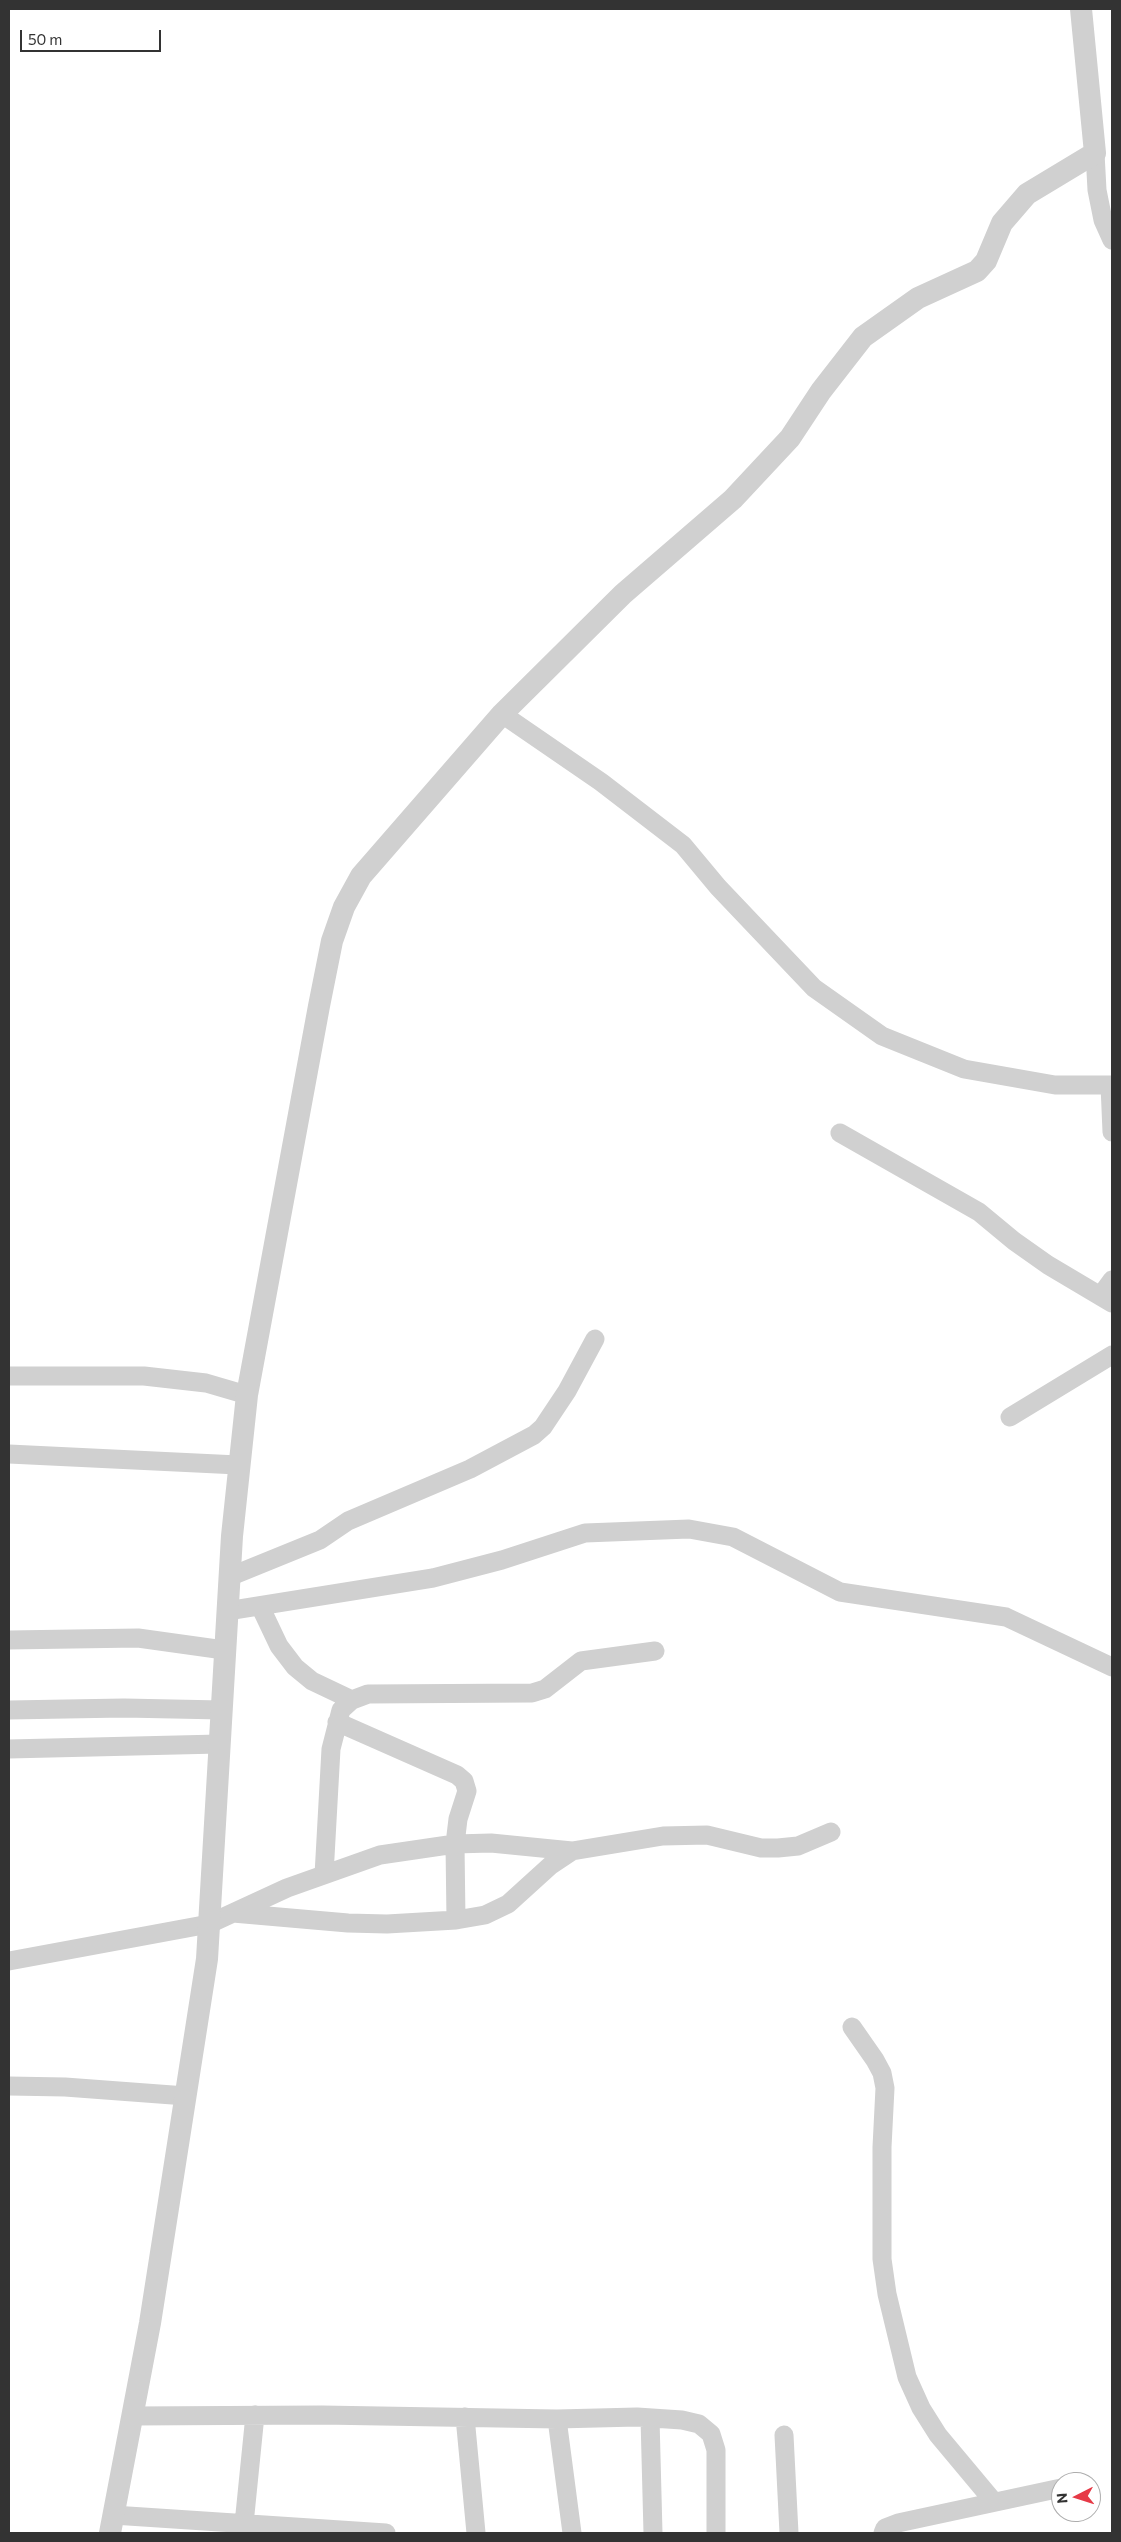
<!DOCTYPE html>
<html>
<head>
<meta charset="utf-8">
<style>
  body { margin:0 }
  #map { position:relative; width:1121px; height:2542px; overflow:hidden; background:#fff; font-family:Commissioner,sans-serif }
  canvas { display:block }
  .frame { position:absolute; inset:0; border:10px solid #333; pointer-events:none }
  .north { position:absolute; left:1051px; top:2472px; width:50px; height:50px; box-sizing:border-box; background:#fff; border:1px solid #adadad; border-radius:50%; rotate:265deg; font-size:14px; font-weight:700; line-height:20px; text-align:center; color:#333 }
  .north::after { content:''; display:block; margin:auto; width:18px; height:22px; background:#e63946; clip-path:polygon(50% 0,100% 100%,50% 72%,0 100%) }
  .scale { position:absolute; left:20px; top:30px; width:141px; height:22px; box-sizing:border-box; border:2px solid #333; border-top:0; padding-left:6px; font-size:15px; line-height:18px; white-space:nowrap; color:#333; -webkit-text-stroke:4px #fff; paint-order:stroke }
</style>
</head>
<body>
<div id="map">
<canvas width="1121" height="2542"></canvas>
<div class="frame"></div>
<div class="north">N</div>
<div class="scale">50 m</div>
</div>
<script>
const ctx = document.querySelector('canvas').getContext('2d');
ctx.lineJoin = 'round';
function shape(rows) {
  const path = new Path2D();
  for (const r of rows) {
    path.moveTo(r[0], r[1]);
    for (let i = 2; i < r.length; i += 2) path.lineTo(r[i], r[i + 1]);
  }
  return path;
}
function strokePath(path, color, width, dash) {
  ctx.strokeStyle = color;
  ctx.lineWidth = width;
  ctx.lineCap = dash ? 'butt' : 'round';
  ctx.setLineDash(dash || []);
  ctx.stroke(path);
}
strokePath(shape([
  [1095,153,1097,190,1103,220,1112,240],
  [502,714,601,782,683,845,718,887,814,988,882,1036,964,1069,1055,1085,1112,1085],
  [1110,1085,1112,1132],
  [840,1133,979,1212,1014,1241,1048,1265,1112,1303],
  [1101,1295,1112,1280],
  [9,1376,144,1376,206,1383,247,1395],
  [1010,1417,1112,1355],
  [9,1454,238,1465],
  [229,1577,320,1540,348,1521,470,1469,534,1435,543,1427,567,1391,595,1339],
  [260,1606,279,1646,295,1667,312,1681,352,1700],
  [227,1611,433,1578,502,1560,585,1533,689,1529,733,1537,840,1592,1006,1617,1112,1667],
  [9,1640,138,1638,224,1650],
  [9,1710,124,1708,222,1710],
  [337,1722,457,1775,464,1781,467,1791,458,1819,455,1844,456,1920],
  [9,1749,219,1744],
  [324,1875,331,1749,341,1710,352,1700,368,1694,532,1693,545,1689,581,1661,655,1651],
  [233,1913,348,1923,387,1924,456,1920,485,1915,508,1904,551,1865,572,1851,663,1836,707,1835,761,1848,778,1848,798,1846,831,1832],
  [9,1961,209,1924,287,1888,380,1855,455,1844,491,1843,572,1851],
  [852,2027,875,2060,882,2073,885,2088,882,2147,882,2259,887,2294,907,2377,921,2408,938,2435,994,2502],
  [9,2086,65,2087,186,2096],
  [132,2416,322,2415,557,2419,637,2417,682,2420,699,2424,711,2434,716,2450,716,2533],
  [465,2417,476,2533],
  [650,2418,653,2533],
  [557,2419,572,2533],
  [784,2435,789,2533],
  [113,2515,386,2533],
  [244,2524,255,2415],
  [883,2533,885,2528,898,2523,1061,2488]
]), '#d0d0d0', 19);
strokePath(shape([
  [110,2533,150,2323,207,1959,232,1536,247,1395,319,1006,332,941,344,907,361,876,502,714,623,594,733,499,790,438,821,391,863,337,918,298,977,271,986,261,1002,223,1027,194,1095,153,1081,9]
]), '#d0d0d0', 22);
</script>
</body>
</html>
